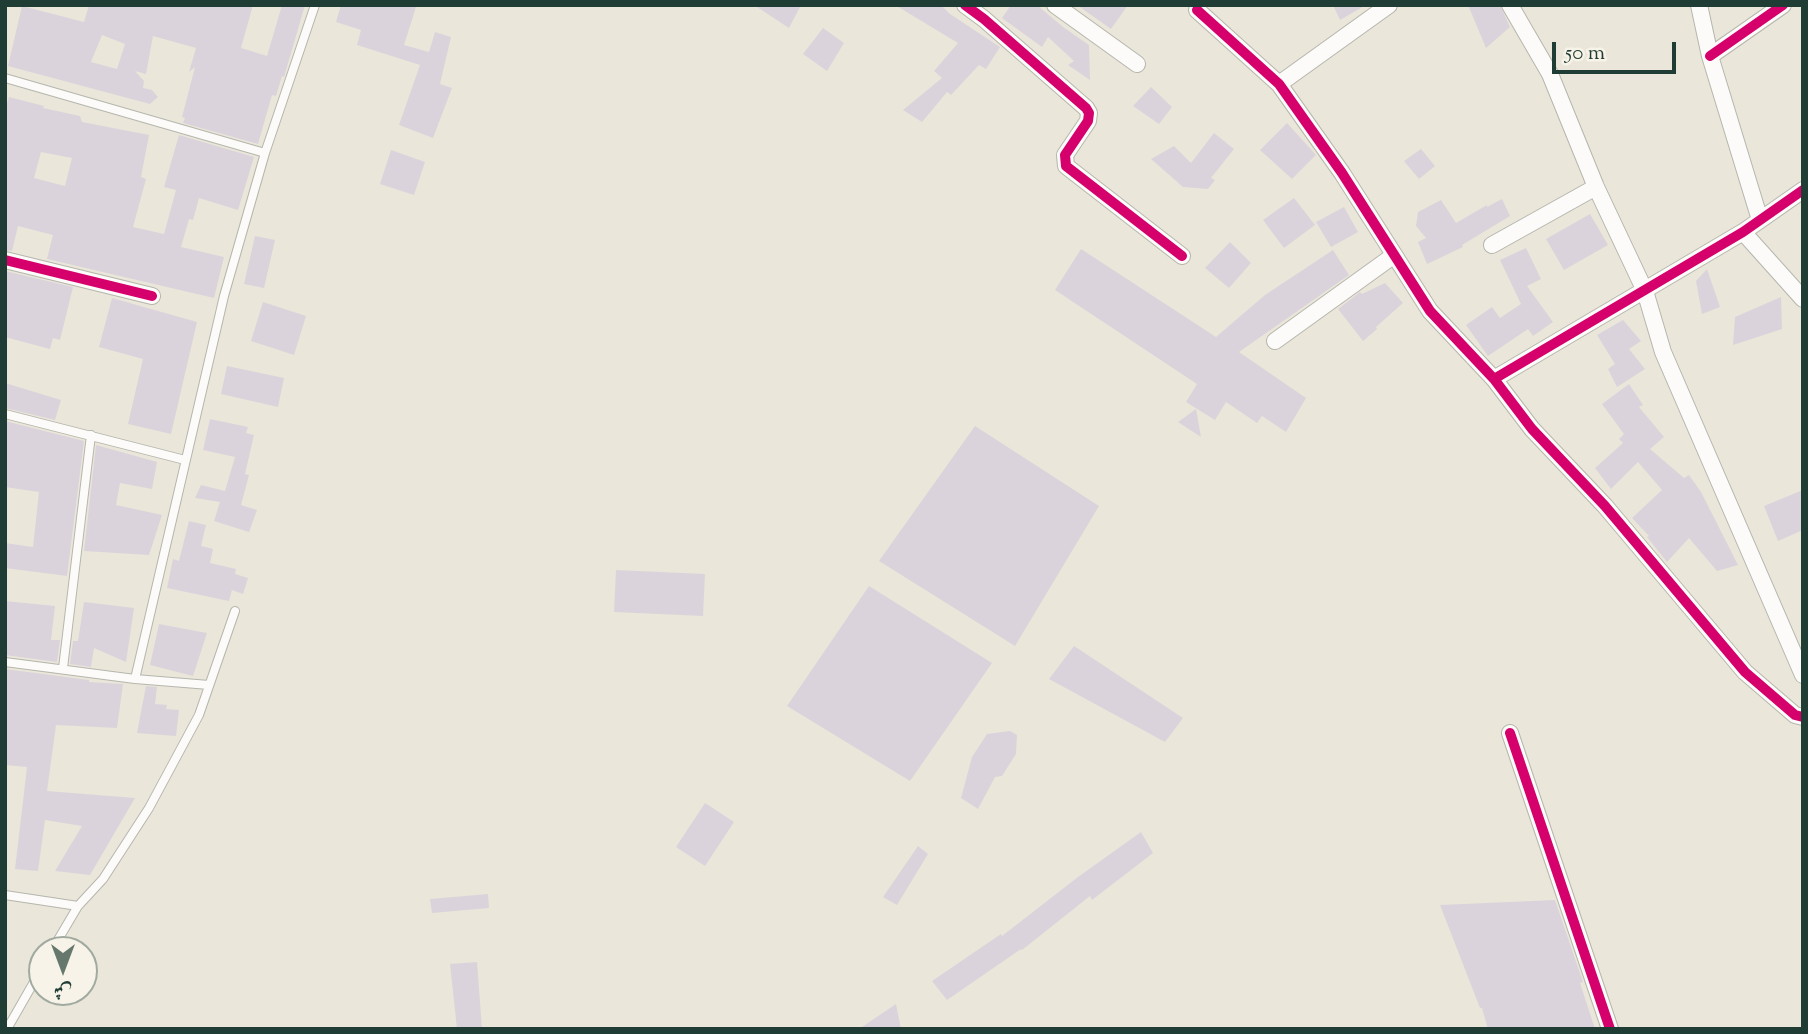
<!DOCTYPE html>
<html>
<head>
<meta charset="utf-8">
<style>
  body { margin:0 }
  #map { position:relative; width:1808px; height:1034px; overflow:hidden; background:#eae6da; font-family:"Sorts Mill Goudy",Amiri,serif }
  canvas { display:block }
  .frame { position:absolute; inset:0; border:7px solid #1f3d34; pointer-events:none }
  .north { position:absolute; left:28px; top:936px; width:70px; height:70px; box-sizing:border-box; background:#f7f3e8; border:2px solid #a1aaa0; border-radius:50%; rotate:180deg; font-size:19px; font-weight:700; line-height:28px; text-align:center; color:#1f3d34 }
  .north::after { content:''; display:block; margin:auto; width:24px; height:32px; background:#66786e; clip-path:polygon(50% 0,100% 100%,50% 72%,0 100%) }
  .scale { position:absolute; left:1552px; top:42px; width:124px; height:32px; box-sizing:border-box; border:4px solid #1f3d34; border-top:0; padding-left:9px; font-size:21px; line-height:24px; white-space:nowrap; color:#1f3d34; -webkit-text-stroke:5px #f7f3e8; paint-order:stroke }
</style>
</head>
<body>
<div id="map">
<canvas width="1808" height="1034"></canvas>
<div class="frame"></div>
<div class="north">ش</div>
<div class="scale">50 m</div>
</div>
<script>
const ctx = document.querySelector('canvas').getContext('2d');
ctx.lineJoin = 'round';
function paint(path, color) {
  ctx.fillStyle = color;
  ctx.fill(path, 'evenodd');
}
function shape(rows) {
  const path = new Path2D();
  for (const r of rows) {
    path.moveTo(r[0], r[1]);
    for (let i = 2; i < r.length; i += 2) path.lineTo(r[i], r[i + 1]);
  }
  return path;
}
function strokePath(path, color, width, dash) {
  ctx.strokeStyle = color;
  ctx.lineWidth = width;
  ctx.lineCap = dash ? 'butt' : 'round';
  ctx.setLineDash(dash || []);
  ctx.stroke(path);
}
paint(shape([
  [89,5,253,5,241,48,267,56,282,5,305,5,284,77,282,76,276,96,272,95,258,144,183,123,185,118,182,117,195,67,189,72,196,48,153,36,146,74,135,71,144,81,143,88,152,90,158,97,150,104,8,66,22,6,84,22],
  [102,35,125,44,117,69,91,62],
  [341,5,409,5,416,7,404,45,429,52,435,32,451,37,440,84,452,88,433,138,399,125,420,65,357,45,361,30,336,22],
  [754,5,801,5,789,28],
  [895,5,941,5,950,14,1000,47,986,69,979,65,951,95,947,92,922,122,903,110,942,78,934,71,958,43],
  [1011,5,1037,5,1063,27,1089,45,1090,80,1068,65,1074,61,1048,37,1042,47,1002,18],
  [1077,5,1128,5,1111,29],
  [1333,5,1366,5,1340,20],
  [1468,5,1500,5,1510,27,1486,48],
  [823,28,844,43,827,71,803,54],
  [1151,87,1172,107,1159,124,1133,106],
  [9,97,44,106,43,108,80,116,82,122,149,135,141,177,146,179,133,227,164,234,176,190,164,187,179,135,254,157,238,210,199,198,193,220,189,219,181,247,224,257,214,298,47,259,53,235,18,226,12,251,5,250,5,110],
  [41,152,72,158,65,186,34,178],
  [1287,123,1316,155,1292,179,1260,150],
  [1214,133,1234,149,1211,178,1215,180,1208,189,1183,187,1151,159,1174,146,1191,163],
  [1421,149,1435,166,1419,179,1404,161],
  [391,150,425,162,414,195,380,184],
  [1294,198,1315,225,1284,248,1263,220],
  [1502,199,1510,216,1462,245,1463,247,1427,264,1418,242,1426,238,1416,226,1418,212,1441,200,1456,223,1487,205,1487,207],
  [1344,207,1358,232,1331,247,1316,222],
  [1590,214,1608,245,1564,270,1546,239],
  [255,236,275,240,264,288,244,284],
  [1230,242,1251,263,1229,288,1205,268],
  [1526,248,1541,279,1527,286,1553,322,1533,336,1528,329,1488,356,1466,325,1492,307,1500,318,1521,304,1500,260],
  [1081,249,1216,337,1265,295,1333,250,1349,275,1239,352,1306,398,1286,432,1262,416,1257,423,1226,402,1215,420,1186,402,1197,384,1055,290],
  [1707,269,1720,307,1702,314,1696,281],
  [5,271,73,287,60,340,53,338,50,349,5,337],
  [1385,283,1403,303,1376,327,1377,329,1363,341,1338,309,1360,292,1362,294],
  [1781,297,1782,329,1733,345,1735,317],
  [112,298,197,322,171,434,128,424,143,359,99,347],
  [263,302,306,316,294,355,251,341],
  [1623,320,1641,341,1629,349,1645,369,1617,387,1608,369,1615,364,1597,335],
  [227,366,284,378,278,407,221,394],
  [5,383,61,400,55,420,5,408],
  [1629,384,1643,405,1639,407,1664,437,1650,449,1684,478,1689,475,1701,492,1738,565,1717,571,1689,538,1667,562,1647,537,1649,536,1632,518,1662,490,1638,462,1611,489,1595,468,1623,443,1619,439,1624,434,1602,404],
  [1196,409,1201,437,1178,422],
  [210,419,248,427,246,433,254,435,245,474,249,475,241,505,257,510,249,532,214,521,220,502,195,498,201,485,225,491,235,457,203,450],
  [5,421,84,441,67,576,5,568,5,543,33,547,39,492,5,487],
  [975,426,1099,506,1015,646,879,561],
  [96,445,157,462,152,489,120,483,116,505,162,515,149,555,84,551],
  [1803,490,1803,530,1778,541,1764,506],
  [189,521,206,525,201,546,213,549,210,563,236,569,235,574,248,578,243,594,232,590,229,601,167,588,173,559,179,561],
  [616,570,705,574,703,616,614,612],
  [869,586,992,663,910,781,787,706],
  [5,601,55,606,51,640,60,640,57,662,5,655],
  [84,602,134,608,126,662,94,648,91,667,70,664,73,641,78,641],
  [159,624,207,633,193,676,150,665],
  [1074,646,1183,718,1165,742,1049,679],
  [5,669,89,680,89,682,123,684,117,728,56,725,47,791,135,798,90,875,55,871,82,826,45,820,38,871,15,869,27,767,5,765],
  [146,686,157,687,155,704,167,705,166,709,179,710,176,736,137,733],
  [1010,731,1017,735,1016,754,1002,776,995,777,978,809,961,798,972,757,987,734],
  [705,803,734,822,705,866,676,847],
  [1141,832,1153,853,1092,900,1090,896,1022,950,1021,949,947,1000,932,981,1001,934,1002,936,1078,877],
  [918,846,928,854,897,905,883,897],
  [488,894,489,908,432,913,430,899],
  [1555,900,1583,982,1580,983,1595,1029,1488,1029,1482,1008,1480,1008,1440,905],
  [477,962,482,1029,457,1029,450,964],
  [896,1004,901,1029,859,1029]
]), '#dbd3db');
const service = shape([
  [5,78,265,153],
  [5,414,185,460],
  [5,662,135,679,209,685],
  [63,668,91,435],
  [135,679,224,296,265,153,315,5],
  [5,895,78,906],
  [52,950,78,906,103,879,149,808,199,715,235,611],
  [7,1029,42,968]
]);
const minor = shape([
  [965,5,984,19,1086,108,1089,113,1088,121,1065,155,1066,166,1182,256],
  [1055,5,1137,64],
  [1510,5,1550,74,1596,187,1645,291,1663,352,1803,675],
  [1699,5,1710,56,1760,220],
  [1197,10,1279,84,1342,173,1430,311,1494,379,1532,429,1605,506,1745,672,1795,715,1803,717],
  [1710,56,1783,5],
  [1279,84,1389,5],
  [1743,232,1803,299],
  [1492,245,1596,187],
  [5,260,152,296],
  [1275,341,1393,256],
  [1494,379,1743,232,1803,190],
  [1510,733,1610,1029]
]);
strokePath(service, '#b5b6ad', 10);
strokePath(minor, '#b5b6ad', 18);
strokePath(service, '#fcfbf9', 8);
strokePath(minor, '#fcfbf9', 16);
strokePath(shape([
  [965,5,984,19,1086,108,1089,113,1088,121,1065,155,1066,166,1182,256],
  [1197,10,1279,84,1342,173,1430,311,1494,379,1532,429,1605,506,1745,672,1795,715,1803,717],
  [1710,56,1783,5],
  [5,260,152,296],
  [1494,379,1743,232,1803,190],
  [1510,733,1610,1029]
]), '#d6006c', 10);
</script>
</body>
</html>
